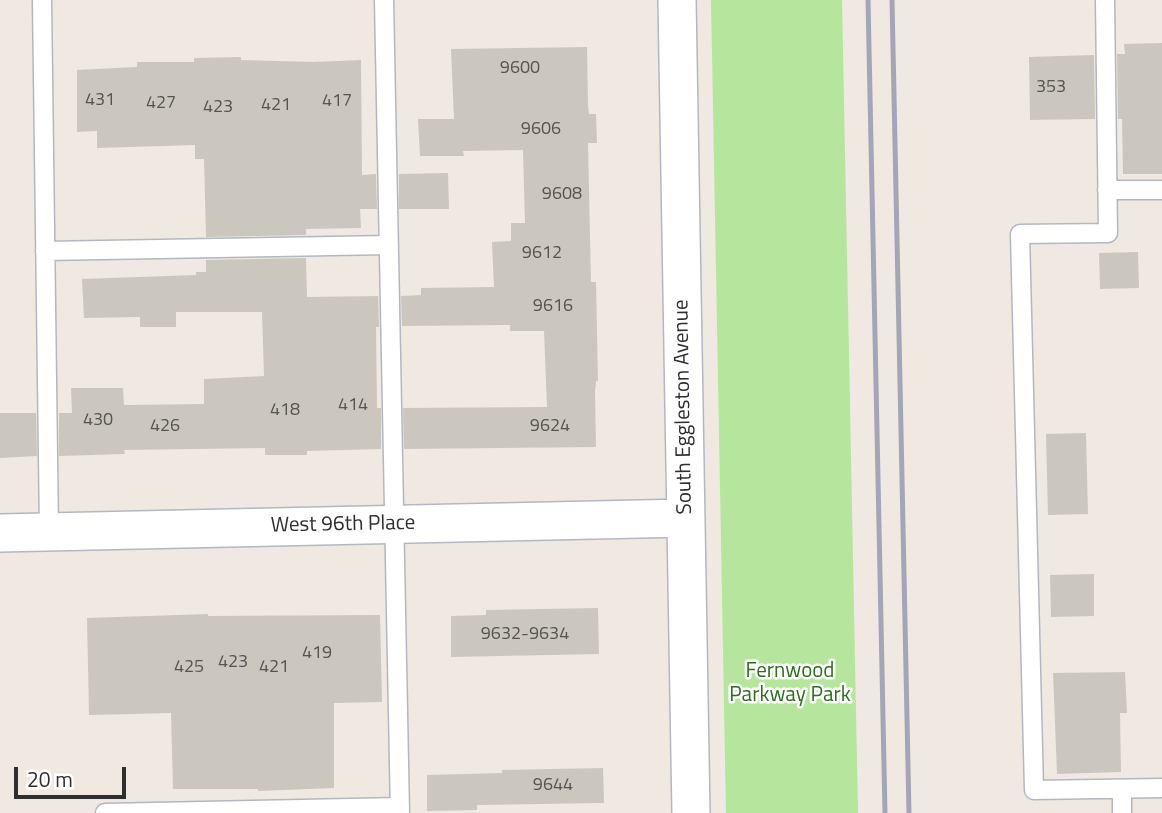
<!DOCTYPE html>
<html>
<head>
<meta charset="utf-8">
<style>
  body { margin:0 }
  #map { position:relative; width:1162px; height:813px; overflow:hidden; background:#efe9e1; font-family:"Titillium Web",sans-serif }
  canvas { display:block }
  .scale { position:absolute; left:14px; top:767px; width:112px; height:32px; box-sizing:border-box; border:4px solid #2e2e2e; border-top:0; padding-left:9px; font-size:21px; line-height:24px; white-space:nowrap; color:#2e2e2e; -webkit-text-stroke:5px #fff; paint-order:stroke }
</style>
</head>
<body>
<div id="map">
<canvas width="1162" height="813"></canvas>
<div class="scale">20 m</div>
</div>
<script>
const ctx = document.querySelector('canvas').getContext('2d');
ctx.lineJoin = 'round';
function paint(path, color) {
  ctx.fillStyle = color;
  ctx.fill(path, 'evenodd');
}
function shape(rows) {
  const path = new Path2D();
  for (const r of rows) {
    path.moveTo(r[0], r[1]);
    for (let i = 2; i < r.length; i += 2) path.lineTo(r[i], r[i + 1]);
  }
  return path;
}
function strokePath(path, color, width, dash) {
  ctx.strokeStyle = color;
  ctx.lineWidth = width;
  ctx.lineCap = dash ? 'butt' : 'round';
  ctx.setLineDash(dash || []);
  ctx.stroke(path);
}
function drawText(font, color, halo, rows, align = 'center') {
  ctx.font = font + ' "Titillium Web",sans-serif';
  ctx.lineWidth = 5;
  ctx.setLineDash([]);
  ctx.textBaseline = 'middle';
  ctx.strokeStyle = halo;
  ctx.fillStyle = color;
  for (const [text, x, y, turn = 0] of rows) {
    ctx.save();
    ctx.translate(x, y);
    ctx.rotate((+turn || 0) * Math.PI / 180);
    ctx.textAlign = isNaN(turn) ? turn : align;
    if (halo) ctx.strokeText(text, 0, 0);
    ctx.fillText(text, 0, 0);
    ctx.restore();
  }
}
paint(shape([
  [711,0,842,0,858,813,726,813]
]), '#b6e59e');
paint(shape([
  [1162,43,1162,174,1123,174,1122,119,1118,119,1117,54,1125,54,1124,44],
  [587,47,588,105,589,114,596,114,597,143,588,143,591,282,596,282,598,381,596,381,595,392,596,447,404,449,403,408,547,407,544,331,510,331,510,325,402,326,401,296,421,295,421,288,494,287,492,242,511,241,511,223,525,223,523,150,463,151,464,156,420,156,418,119,454,119,451,49],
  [1094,55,1095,119,1030,120,1029,57],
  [241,57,241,60,313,62,361,60,362,175,376,174,377,209,360,209,361,228,306,229,306,235,206,237,204,159,195,159,195,145,97,148,97,131,77,132,77,70,137,67,137,62,194,62,194,58],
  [448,173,449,209,399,209,399,174],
  [1138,252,1139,288,1100,289,1099,253],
  [306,258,307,297,378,296,379,327,376,327,377,408,381,408,381,449,307,451,307,455,265,455,265,448,124,450,125,454,59,456,59,413,72,413,71,388,123,388,124,405,204,404,204,379,264,376,262,312,176,312,176,327,140,327,140,317,84,318,82,279,196,275,196,272,206,272,206,260],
  [0,413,36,413,37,456,0,458],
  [1086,433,1088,514,1048,515,1046,434],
  [1094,574,1094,616,1051,617,1050,575],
  [598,608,599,654,451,657,451,616,486,615,486,610],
  [208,614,208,616,380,615,382,702,334,703,334,788,258,791,258,789,173,789,171,713,89,715,87,618],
  [1125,672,1127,713,1120,713,1121,772,1057,774,1053,673],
  [603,768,604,803,477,805,477,810,427,811,427,775,502,773,502,770]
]), '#cbc7bf');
const service = shape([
  [42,0,49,532],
  [384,0,400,813],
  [1105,0,1108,233,1020,234,1034,790,1162,788],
  [1107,190,1162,190],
  [45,251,389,245],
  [1122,789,1122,813],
  [105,813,400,807]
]);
const minor = shape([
  [677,0,691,813],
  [0,533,686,518]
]);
strokePath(service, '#b4b7c1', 21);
strokePath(minor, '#b4b7c1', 40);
strokePath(service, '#fff', 18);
strokePath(minor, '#fff', 37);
strokePath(shape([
  [868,0,885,813],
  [892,0,909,813]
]), '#a3a6b8', 5);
drawText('18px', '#555452', null, [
  ["9600",520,69],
  ["353",1051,88],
  ["431",100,101],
  ["417",337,102],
  ["427",161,104],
  ["421",276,106],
  ["423",218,108],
  ["9606",541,130],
  ["9608",562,195],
  ["9612",542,254],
  ["9616",553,307],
  ["414",353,406],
  ["418",285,411],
  ["430",98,421],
  ["426",165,427],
  ["9624",550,427],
  ["9632-9634",525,635],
  ["419",317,654],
  ["423",233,663],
  ["425",189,668],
  ["421",274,668],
  ["9644",553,786]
]);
drawText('21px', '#2e2e2e', '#fff', [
  ["South Eggleston Avenue",684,407,-91],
  ["West 96th Place",343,525,-1]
]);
drawText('21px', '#2c6e1b', '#fff', [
  ["Fernwood",790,672],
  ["Parkway Park",790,696]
]);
</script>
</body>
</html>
